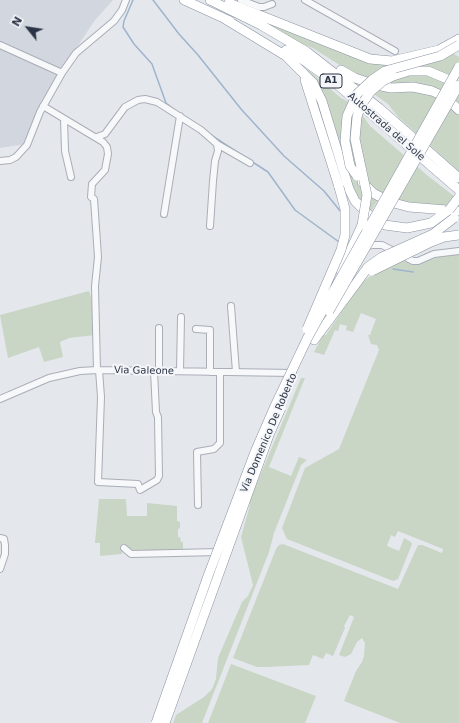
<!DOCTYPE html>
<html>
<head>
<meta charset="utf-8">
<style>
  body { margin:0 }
  #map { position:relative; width:459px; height:723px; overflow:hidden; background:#e4e7ec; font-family:"DejaVu Sans",sans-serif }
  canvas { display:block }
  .north { position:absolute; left:8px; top:8px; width:40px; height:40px; -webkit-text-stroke:3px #f4f6f9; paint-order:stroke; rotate:300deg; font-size:11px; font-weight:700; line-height:16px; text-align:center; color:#2b3445 }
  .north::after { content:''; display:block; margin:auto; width:14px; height:18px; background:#2b3445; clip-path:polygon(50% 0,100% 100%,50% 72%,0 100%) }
</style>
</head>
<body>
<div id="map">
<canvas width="459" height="723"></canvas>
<div class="north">N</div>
</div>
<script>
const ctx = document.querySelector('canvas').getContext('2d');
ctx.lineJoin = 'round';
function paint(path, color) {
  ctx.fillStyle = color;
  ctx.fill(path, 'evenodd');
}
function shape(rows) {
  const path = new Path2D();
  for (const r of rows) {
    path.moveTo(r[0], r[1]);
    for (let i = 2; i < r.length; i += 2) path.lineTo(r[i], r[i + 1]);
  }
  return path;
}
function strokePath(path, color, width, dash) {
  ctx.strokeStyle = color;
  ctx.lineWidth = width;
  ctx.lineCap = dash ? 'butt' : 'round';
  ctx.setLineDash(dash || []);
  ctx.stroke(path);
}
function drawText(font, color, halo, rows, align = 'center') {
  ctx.font = font + ' "DejaVu Sans",sans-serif';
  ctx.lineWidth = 4;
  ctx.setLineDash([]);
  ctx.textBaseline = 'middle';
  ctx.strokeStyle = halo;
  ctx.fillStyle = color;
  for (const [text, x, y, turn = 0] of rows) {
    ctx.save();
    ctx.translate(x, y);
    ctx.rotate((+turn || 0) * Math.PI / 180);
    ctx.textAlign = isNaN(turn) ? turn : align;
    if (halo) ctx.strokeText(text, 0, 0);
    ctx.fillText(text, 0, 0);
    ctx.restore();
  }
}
paint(shape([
  [0,0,113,0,95,20,53,83,26,144,0,148]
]), '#d2d6de');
paint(shape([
  [252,16,368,61,445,49,459,57,459,62,447,82,459,92,459,106,441,92,388,84,352,73,313,48,302,44],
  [307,69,341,98,356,106,370,126,428,176,459,200,459,207,400,201,381,195,370,213,356,197],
  [357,82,432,94,454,108,459,115,459,171,399,118,388,104],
  [444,255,459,255,459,723,400,723,344,701,356,671,362,662,364,656,365,643,362,638,357,642,351,654,345,657,339,655,354,617,350,615,344,626,345,628,333,656,326,653,323,659,313,655,309,665,266,667,257,667,233,658,276,549,279,545,283,544,398,589,418,545,422,545,442,553,443,549,398,531,395,537,391,535,387,546,399,551,404,538,411,542,412,544,398,579,393,581,287,539,282,528,305,468,339,449,379,350,377,345,371,344,368,335,370,335,376,319,361,313,353,332,346,330,347,326,340,324,338,331,335,330,333,335,324,355,314,352,323,335,326,335,356,290,365,280,379,270,401,260,413,264,422,263],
  [89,291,91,297,94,298,95,335,69,338,60,342,63,357,44,362,39,347,8,358,0,315],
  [301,378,305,378,269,467,291,476,299,457,307,460,301,465,274,533,269,552,202,723,173,723,176,715,204,697,212,689,216,679,218,658,242,602,248,596,253,585,241,537,250,505,249,502],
  [99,499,126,499,127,516,147,516,147,503,177,506,177,521,180,522,180,528,178,529,178,537,180,537,181,542,183,542,183,550,130,552,122,547,122,554,100,556,100,543,95,543],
  [231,664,316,696,305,723,208,723]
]), '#c9d6c5');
strokePath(shape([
  [133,0,124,21,123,27,134,44,152,64,166,103,175,110],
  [153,0,179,34,198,55,241,109,284,156,324,191,341,212],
  [211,135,246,158],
  [251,161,268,172,295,210,339,242],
  [393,269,413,272]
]), '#9fb4cc', 1.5);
const minor = shape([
  [241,0,259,7,264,7,272,4],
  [305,0,395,51],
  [0,45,62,73],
  [43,106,103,142,107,147,108,154,105,170,92,184,91,197,94,199,98,257,95,286,97,370],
  [64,119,65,151,71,177],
  [97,137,105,134,125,107,138,100,145,99,157,102,201,130,217,144,218,151,215,161,213,181,210,226],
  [217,144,250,163],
  [0,161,10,160,16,157,27,145,40,112,62,73,76,53,114,21,122,10,126,0],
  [164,214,180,116],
  [365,247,372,245,382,245,413,261,418,261,434,254,459,251],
  [231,306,236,372],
  [159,328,159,371],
  [196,329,210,330,210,372],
  [99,370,101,397,98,482,138,484,140,490,157,480,159,476,158,417,156,412,154,371],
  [180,371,181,317],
  [0,399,49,378,80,371,97,370,293,373],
  [198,505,197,452,214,449,220,443,220,372],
  [0,538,4,539,5,545,5,554,0,569],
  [124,548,131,554,219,552]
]);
const highway = shape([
  [184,0,230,21],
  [210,0,261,25,307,52,379,108,459,178],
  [229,3,370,59,392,61,439,50,459,39],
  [225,19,286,56,313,83,322,101,349,189,355,201,371,217,385,225,407,228,431,223,449,210],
  [286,50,302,59,339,86,459,190],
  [341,70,355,78,373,84,391,88,413,87,432,91,445,97,459,110],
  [393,76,409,71,428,71,447,79,456,85],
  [305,80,339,187],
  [362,182,373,193,390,202,409,207,459,211],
  [341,271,362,225],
  [314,340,355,285]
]);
strokePath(minor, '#a9aeb7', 8);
strokePath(highway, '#8b94a3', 10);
strokePath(minor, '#f7f8fa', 6);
strokePath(highway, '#fff', 9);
const highwayBridge = shape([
  [357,176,350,166,345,141,347,116,357,94,372,80,385,71,440,56,459,45],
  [449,210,459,197],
  [362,225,367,195,355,139,357,117,360,107,371,91,383,81,393,76],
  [372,271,431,242,444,237,459,235],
  [355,285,368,267,382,257,433,234,454,218],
  [329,311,459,85],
  [307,329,341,250,345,235,345,209,339,187],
  [156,723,208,576,255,452,275,406,308,337,334,290,459,67],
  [165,723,269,435,281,408]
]);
strokePath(highwayBridge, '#8b94a3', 10, []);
strokePath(highwayBridge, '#fff', 9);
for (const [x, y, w] of [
  [331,81,22]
]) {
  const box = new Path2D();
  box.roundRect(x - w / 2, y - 7, w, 14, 3);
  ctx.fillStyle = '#f4f6f9';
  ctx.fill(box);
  strokePath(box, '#2b3445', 1);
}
drawText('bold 9px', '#2b3445', null, [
  ["A1",331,81]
]);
drawText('10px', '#2b3445', '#f4f6f9', [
  ["Autostrada del Sole",386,127,41],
  ["Via Galeone",144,371,1],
  ["Via Domenico De Roberto",269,433,-67]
]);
</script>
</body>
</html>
